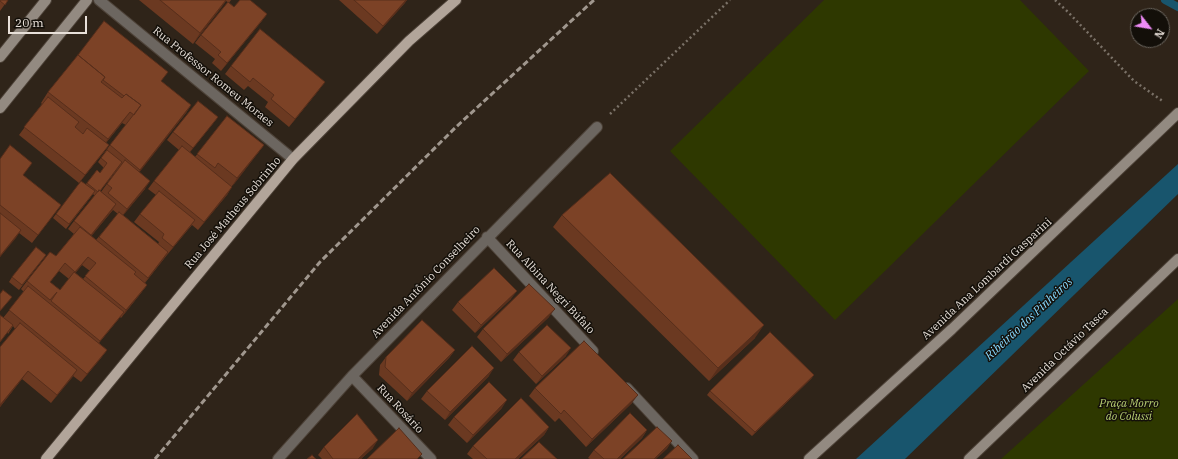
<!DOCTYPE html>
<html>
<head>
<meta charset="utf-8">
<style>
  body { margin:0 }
  #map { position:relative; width:1178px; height:459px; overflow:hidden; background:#2f2419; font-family:"IBM Plex Serif",serif }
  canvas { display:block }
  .north { position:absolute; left:1130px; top:8px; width:40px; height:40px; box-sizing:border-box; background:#130f09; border:1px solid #68635c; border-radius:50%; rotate:121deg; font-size:11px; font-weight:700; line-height:16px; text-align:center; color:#e8e0d9 }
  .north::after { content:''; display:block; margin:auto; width:14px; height:18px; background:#ef8bf7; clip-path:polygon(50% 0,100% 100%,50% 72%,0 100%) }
  .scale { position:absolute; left:8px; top:16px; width:79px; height:18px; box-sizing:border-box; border:2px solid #e8e0d9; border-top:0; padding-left:5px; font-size:12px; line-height:14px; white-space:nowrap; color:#e8e0d9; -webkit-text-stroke:3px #130f09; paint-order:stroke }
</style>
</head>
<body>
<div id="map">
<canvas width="1178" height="459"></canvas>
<div class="north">N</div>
<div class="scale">20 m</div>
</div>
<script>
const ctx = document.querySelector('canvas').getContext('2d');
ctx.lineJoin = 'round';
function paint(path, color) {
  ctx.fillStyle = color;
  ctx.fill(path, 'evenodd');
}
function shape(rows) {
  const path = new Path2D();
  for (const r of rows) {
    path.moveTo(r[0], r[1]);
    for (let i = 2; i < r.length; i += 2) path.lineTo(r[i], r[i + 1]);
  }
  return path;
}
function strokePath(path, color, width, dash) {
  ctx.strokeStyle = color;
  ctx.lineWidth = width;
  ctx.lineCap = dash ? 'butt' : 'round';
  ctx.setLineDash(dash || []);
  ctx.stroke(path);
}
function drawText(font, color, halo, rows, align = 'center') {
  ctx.font = font + ' "IBM Plex Serif",serif';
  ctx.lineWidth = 3;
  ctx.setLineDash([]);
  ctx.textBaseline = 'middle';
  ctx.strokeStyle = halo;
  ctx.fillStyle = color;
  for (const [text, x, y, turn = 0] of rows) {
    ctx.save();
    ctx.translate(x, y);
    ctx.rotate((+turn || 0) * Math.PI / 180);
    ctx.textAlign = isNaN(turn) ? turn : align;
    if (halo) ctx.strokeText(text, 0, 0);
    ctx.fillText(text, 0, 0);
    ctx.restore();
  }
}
paint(shape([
  [824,0,1020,0,1089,71,835,320,670,151],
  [1178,299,1178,459,1001,459]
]), '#2e3800');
paint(shape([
  [1178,164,1178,194,905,459,856,459]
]), '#18556d');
strokePath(shape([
  [1165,0,1178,7]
]), '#18556d', 8);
const street = shape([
  [99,0,293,159],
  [487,237,593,351],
  [352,376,431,459],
  [627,388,693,459],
  [278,459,352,376,597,127]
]);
const secondary = shape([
  [0,57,46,0],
  [0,108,87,0],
  [809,459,952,329,1178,113],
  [969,459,1178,259]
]);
const primary = shape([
  [46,459,293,159,409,41,456,0]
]);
strokePath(street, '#4d4238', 12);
strokePath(secondary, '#4d4238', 12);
strokePath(primary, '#4d4238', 12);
strokePath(shape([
  [1055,0,1068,12,1134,81,1164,102],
  [610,114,730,0]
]), '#7b7268', 2.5, [2, 3]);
strokePath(street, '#6c6660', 10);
strokePath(secondary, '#938a81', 10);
strokePath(primary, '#b2a59a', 10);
strokePath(shape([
  [155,459,320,262,456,127,594,0]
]), '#a0978e', 3, [6, 3]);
paint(shape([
  [0,0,8,0,0,11],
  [139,0,231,0,229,3,226,1,193,44],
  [339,0,407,0,404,4,377,34],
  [234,7,267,14,261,22,221,71,212,63,215,59,195,43,201,35],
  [78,55,161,81,191,105,186,113,139,172,145,189,123,215,158,244,159,242,134,222,140,214,156,195,148,189,154,181,179,150,167,140,173,132,218,117,190,152,195,157,227,116,264,145,258,153,232,186,227,195,198,230,192,225,167,255,145,283,147,285,141,293,121,318,120,317,99,343,107,350,101,358,81,382,73,376,51,403,22,379,0,407,0,347,15,329,13,326,8,334,3,318,24,292,21,289,27,281,56,256,74,234,68,229,74,221,95,196,93,194,66,229,53,218,56,214,86,184,97,170,100,173,104,168,98,162,110,145,126,125,122,123,106,143,109,145,103,153,79,183,19,135,42,104,41,103,48,92],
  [120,166,101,192,106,196,100,191],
  [113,210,118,214,96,240,91,236],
  [82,265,90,271,83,279,75,273],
  [59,271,69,279,60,290,50,282],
  [231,66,319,90,289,127,265,107,268,102,248,86,244,90,225,74],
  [0,159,23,175,61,205,32,243,19,233,0,257],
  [562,215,755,338,709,381,553,227],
  [46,255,19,290,9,282,12,277],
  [511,299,475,333,452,310,458,302],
  [549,317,501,362,477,337,483,329],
  [455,350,449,358,407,401,379,375,380,365,386,357],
  [519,352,566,356,536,384,513,360],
  [814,375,811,379,752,436,707,395,710,391],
  [489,376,445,420,421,399,427,391],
  [535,388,632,403,586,447,559,418,555,422,529,396],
  [502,408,467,443,448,425,454,417],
  [549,427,544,435,518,459,473,459,467,454,473,446],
  [647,430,642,438,620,459,590,459,588,458,594,450],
  [324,447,373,448,361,459,322,459,318,455]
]), '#6b3921');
paint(shape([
  [227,0,222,7,193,44,200,33],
  [406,0,407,0,404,4,377,34,383,26],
  [267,14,261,22,221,71,227,63],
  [325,82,319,90,289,127,295,119],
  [191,105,186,113,135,178,140,170],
  [130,112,122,123,100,150,108,139],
  [218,117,212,125,187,156,193,148],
  [109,145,103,153,79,183,85,175],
  [264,145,258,153,232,187,237,178],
  [150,181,145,189,122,217,127,209],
  [232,187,227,195,198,230,204,222],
  [116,204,111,212,86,243,91,235],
  [195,220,189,228,167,255,173,247],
  [21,230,16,238,0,257,0,256],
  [168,252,163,260,142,286,148,278],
  [88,257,82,265,70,280,75,272],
  [147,285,141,293,121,318,126,310],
  [517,291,511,299,475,333,481,325],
  [555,309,549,317,501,362,507,354],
  [124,312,118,320,94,349,100,341],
  [764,325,755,338,709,381,718,368],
  [571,348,566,356,536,384,542,376],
  [107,350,101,358,81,382,87,374],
  [455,350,449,358,407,401,412,393],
  [494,368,489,376,445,420,450,412],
  [77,370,72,378,51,403,57,395],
  [28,371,22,379,0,407,0,405],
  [814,375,811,379,752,436,755,432],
  [638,395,632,403,586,447,592,439],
  [507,400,502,408,467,443,473,435],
  [549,427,544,435,518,459,515,459],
  [647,430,642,438,620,459,617,459],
  [378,440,373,448,361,459,358,459],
  [672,441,667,449,656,459,654,459]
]), '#572e1b');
const building = shape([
  [0,0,8,0,5,5,0,1,0,0],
  [160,0,226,0,200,33,160,0],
  [240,0,250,0,267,14,227,63,218,55,221,52,201,35,228,2,234,7,240,0],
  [354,0,406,0,383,26,354,0],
  [104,21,168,72,161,81,191,105,140,170,110,145,141,105,126,94,124,96,103,80,105,77,78,55,104,21],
  [260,29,325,82,295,119,271,99,274,95,253,78,250,82,231,66,260,29],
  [78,55,105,77,101,82,122,98,126,94,141,105,134,115,130,112,108,139,48,92,78,55],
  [48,97,79,122,75,127,83,134,87,128,109,145,85,175,24,127,48,97],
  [198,101,218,117,193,148,173,132,198,101],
  [227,116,264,145,237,178,218,163,215,168,197,154,227,116],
  [10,145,32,163,23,175,61,205,38,235,0,205,0,159,10,145],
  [182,146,232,187,204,222,154,181,182,146],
  [107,150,122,162,100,191,99,190,98,192,87,183,97,170,100,173,107,163,101,158,107,150],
  [125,160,150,181,127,209,108,193,112,188,107,184,125,160],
  [610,173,764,325,718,368,562,215,610,173],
  [81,181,95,191,69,224,56,214,81,181],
  [99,190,116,204,91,235,74,221,99,190],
  [159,191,195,220,173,247,162,238,164,234,140,214,159,191],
  [119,212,168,252,148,278,99,237,119,212],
  [0,213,21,230,0,256,0,213],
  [80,227,136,272,134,274,147,285,126,310,85,276,96,263,88,257,75,272,65,263,50,282,60,290,74,272,124,312,100,341,51,301,57,292,50,300,27,281,50,252,56,256,80,227],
  [36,247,46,255,22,285,12,277,36,247],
  [494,268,517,291,481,325,458,302,494,268],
  [529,284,555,309,507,354,483,329,529,284],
  [28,286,107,350,87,374,9,310,28,286],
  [3,290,12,297,0,311,0,294,3,290],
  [0,315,13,325,0,342,0,315],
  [422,320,455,350,412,393,385,367,386,357,422,320],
  [20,323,77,370,57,395,28,371,0,405,0,347,20,323],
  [547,325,571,348,542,376,519,352,547,325],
  [770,332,814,375,755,432,710,391,770,332],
  [584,341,638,395,592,439,564,410,561,414,535,388,584,341],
  [472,346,494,368,450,412,427,391,472,346],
  [489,382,507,400,473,435,454,417,489,382],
  [521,398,549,427,515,459,487,459,473,446,521,398],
  [630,413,647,430,617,459,604,459,594,450,630,413],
  [357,414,378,440,358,459,333,459,324,447,357,414],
  [657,427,672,441,654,459,623,459,657,427],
  [399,428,422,454,417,459,367,459,399,428],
  [539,442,557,459,521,459,539,442],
  [678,445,692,459,663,459,678,445],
  [312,455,316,459,307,459,312,455]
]);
paint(building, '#7c4226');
strokePath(building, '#572e1b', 1);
drawText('11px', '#e8e0d9', '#130f09', [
  ["Rua Professor Romeu Moraes",213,77,39],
  ["Rua José Matheus Sobrinho",233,213,-50],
  ["Avenida Ana Lombardi Gasparini",987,279,-43],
  ["Avenida Antônio Conselheiro",426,282,-46],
  ["Rua Albina Negri Búfalo",550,287,47],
  ["Avenida Octávio Tasca",1065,350,-44],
  ["Rua Rosário",400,409,47]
]);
drawText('italic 11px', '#b7ce72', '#130f09', [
  ["Praça Morro",1129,404],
  ["do Colussi",1129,417]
]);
drawText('italic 12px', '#86d9ff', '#130f09', [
  ["Ribeirão dos Pinheiros",1029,319,-43]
]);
</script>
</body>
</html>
